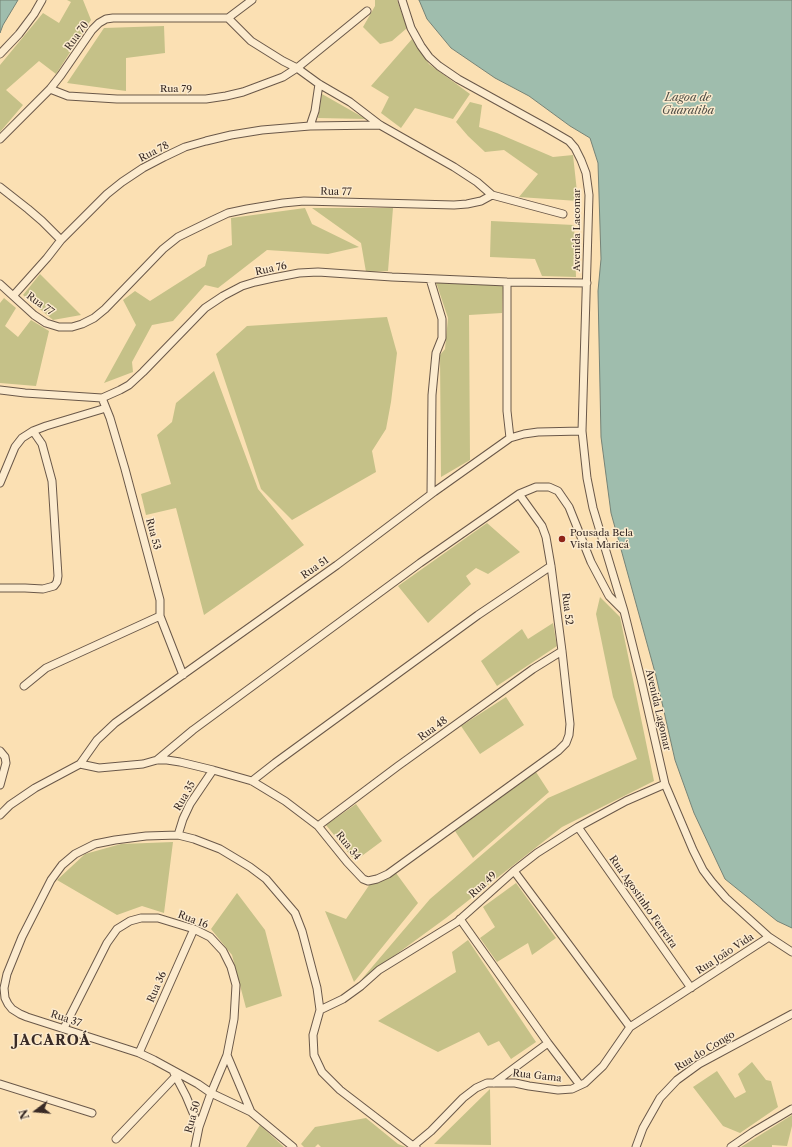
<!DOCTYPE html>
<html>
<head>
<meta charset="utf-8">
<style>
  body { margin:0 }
  #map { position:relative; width:792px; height:1147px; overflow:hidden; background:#fbe0b3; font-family:"Libre Caslon Text",serif }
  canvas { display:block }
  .north { position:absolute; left:16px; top:1091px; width:40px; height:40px; -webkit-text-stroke:3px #fcebce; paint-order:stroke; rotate:254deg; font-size:11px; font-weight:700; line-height:16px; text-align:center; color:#392b26 }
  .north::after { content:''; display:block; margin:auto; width:14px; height:18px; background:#392b26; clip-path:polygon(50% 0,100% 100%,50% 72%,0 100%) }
</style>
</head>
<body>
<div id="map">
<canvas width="792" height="1147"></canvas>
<div class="north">N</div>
</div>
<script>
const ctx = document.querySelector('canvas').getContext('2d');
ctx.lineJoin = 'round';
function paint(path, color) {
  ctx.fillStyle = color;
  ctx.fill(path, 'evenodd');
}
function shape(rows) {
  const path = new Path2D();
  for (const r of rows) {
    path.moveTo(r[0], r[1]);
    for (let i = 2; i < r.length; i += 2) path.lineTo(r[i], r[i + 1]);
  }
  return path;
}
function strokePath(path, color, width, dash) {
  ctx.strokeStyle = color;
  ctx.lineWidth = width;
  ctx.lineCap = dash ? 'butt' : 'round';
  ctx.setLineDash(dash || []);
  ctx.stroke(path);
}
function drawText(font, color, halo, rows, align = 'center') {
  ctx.font = font + ' "Libre Caslon Text",serif';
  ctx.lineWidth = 3;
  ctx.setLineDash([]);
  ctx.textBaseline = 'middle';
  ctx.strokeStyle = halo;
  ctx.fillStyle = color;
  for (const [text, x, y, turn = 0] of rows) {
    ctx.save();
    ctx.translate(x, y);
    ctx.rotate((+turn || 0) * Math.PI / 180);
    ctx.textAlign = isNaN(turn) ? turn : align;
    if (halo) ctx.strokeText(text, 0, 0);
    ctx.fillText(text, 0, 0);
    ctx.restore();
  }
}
paint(shape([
  [67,0,83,0,91,20,56,74,39,61,6,90,23,105,0,132,0,65,43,13,59,23,71,2],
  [375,0,397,0,407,28,392,41,380,44,363,27,375,6],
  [164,26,165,53,126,58,126,91,67,83,104,28],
  [412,39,429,64,470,94,453,119,415,108,401,128,381,113,389,97,371,86],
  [322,94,366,119,318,118],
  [470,102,482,105,479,127,497,133,553,157,573,155,578,201,519,197,538,174,504,150,485,152,468,136,456,122],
  [305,208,312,224,359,247,328,254,267,250,218,288,205,285,173,321,152,325,132,362,133,372,104,383,136,325,123,300,135,291,150,301,205,266,208,255,232,245,231,218],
  [312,208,393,208,388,271,366,272,361,243],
  [491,221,574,225,576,277,542,276,535,259,490,257],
  [40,274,81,315,53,320,23,295],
  [436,282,503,284,502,313,469,315,470,460,441,477,440,355,445,349,448,318],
  [4,298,16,308,5,326,18,337,31,320,49,331,36,386,0,383,0,303],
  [387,317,397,353,391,402,386,429,372,451,376,472,292,520,261,489,216,354,247,326],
  [214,371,258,489,304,545,204,615,176,508,146,515,141,494,171,484,157,435,172,422,176,403],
  [487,523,520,552,488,574,476,568,466,576,471,584,428,623,398,586],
  [600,597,620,617,654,781,562,827,446,918,361,980,430,899,548,798,637,759,613,697,596,614],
  [553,623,557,646,497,686,481,661,522,629,528,639],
  [506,697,524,725,480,754,461,726],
  [536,772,549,792,473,858,455,831],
  [356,804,382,841,355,861,326,825],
  [173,842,164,913,142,906,117,915,57,880,85,854,121,844],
  [396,873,418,903,354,982,325,911,346,919,370,884],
  [516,883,556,938,532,955,528,943,497,962,480,938,495,927,483,907],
  [237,893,265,930,282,996,246,1008,232,955,211,929],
  [468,940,536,1042,511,1059,499,1041,488,1046,479,1032,438,1052,378,1021,456,972,452,952],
  [752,1062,766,1080,771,1081,778,1107,740,1133,723,1126,693,1087,717,1071,735,1098,746,1092,738,1074],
  [490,1089,491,1145,434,1144],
  [792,1115,792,1126,787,1146,772,1145,772,1147,741,1147],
  [366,1118,398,1144,406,1147,321,1147,318,1144,315,1147,304,1147,301,1144,315,1127],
  [260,1125,284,1147,246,1147]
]), '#c5c188');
const water = shape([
  [0,0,18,0,3,25,0,33,0,0],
  [419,0,792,0,792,928,777,921,725,879,694,813,675,760,656,676,611,513,601,437,598,291,601,259,598,163,590,138,570,126,529,96,495,78,451,48,427,19,419,0]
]);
paint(water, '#9fbdad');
strokePath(water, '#768377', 1);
const minor = shape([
  [402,0,411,28,421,46,429,57,439,66,458,79,545,127,569,141,575,148,581,160,586,173,589,195,582,431,587,478,593,508,624,611,641,679,665,784,693,850,703,870,712,882,726,898,769,937,792,952],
  [228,18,252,0],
  [0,54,19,34,34,14,42,0],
  [50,89,68,96,117,99,206,99,226,96,243,92,283,77,297,68,367,11],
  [310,126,380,125],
  [0,139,50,89,61,75,92,30,99,23,106,19,113,18,228,18],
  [0,187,28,209,42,221,61,240],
  [492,195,563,214],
  [430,279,442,319,442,338,436,353,432,395,431,494],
  [507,282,507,411,510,438],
  [0,284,34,315,46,323,59,327,72,327,82,324,94,318,105,309,163,249,178,237,213,220,228,213,247,209,283,203,304,201,454,205,467,204,481,201,492,195,477,182,454,167,380,125,350,102,319,84,297,68,283,61,251,41,228,18],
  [13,296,47,258,61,240,107,194,122,182,143,168,164,157,185,147,206,141,231,135,262,130,310,126,315,111,319,84],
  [0,390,25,393,102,398,120,390,129,385,143,372,205,308,223,296,242,286,255,282,273,278,299,273,318,272,392,277,507,282,587,283],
  [102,398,110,418,125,469,160,600,160,616,183,675],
  [0,483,15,447,22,438,33,431,46,426,106,408],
  [0,588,25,588,43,589,54,586,57,582,58,576,52,481,42,444,33,431],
  [24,686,46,668,160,616],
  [0,751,5,757,6,763,0,785],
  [157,760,193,730,420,563,519,494,536,487,549,487,558,491,569,507,591,562,609,596,623,610],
  [80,764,99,768,143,764,157,760,167,760,180,762,213,770,252,781,285,801,318,826,347,862,363,879,368,881,377,879,388,874,558,751,566,743,569,735,570,724,562,651,551,566,546,537,542,526,519,494],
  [252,781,275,763,478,615,551,566],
  [0,815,10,805,35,788,80,764,97,740,115,723,337,565,434,492,510,438,524,434,538,432,582,431],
  [318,826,398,766,533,669,562,651],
  [578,827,691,988],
  [178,835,183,819,190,804,213,770],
  [514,871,630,1027],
  [460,919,548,1043,580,1085],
  [320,1010,343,999,361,986,379,970,457,922,514,871,537,853,578,827,626,801,665,784],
  [64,1028,107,943,117,929,130,921,141,918,158,918,194,929,210,937,223,951,231,967,236,985,234,1019,227,1055,211,1093,199,1127,195,1147],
  [139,1053,194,929],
  [227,1055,251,1112],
  [174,1073,186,1096,199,1127],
  [494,1083,548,1043],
  [0,1084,92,1113],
  [116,1139,175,1077],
  [413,1146,431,1131,463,1098,476,1088,487,1083,515,1083,529,1086,558,1090,572,1089,585,1083,603,1066,630,1027,769,937],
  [293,1147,251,1112,211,1093,198,1084,154,1060,139,1053,27,1017,20,1014,12,1009,8,1004,5,998,4,988,7,974,22,937,51,880,62,865,75,854,95,844,115,840,146,836,178,835,194,839,220,849,250,867,266,879,295,913,302,931,317,988,320,1010,313,1035,314,1055,322,1072,340,1090,413,1146,416,1147],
  [636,1147,643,1128,660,1098,677,1080,699,1064,792,1014],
  [731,1147,753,1132,792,1109]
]);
strokePath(minor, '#6a5849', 9);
strokePath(minor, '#fcebce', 7);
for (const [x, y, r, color] of [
  [562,539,4,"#8f2418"]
]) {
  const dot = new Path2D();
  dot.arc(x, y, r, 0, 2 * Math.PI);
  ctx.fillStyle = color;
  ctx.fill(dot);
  strokePath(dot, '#fcebce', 1.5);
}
drawText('10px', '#392b26', '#fcebce', [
  ["Rua 70",77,36,-54],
  ["Rua 79",176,89],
  ["Rua 78",154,152,-27],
  ["Rua 77",336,192,1],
  ["Avenida Lacomar",577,230,-90],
  ["Rua 76",271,269,-12],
  ["Rua 77",40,304,36],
  ["Rua 53",153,534,75],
  ["Rua 51",315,568,-35],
  ["Rua 52",567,609,83],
  ["Avenida Lagomar",658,710,77],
  ["Rua 48",433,729,-36],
  ["Rua 35",185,796,-60],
  ["Rua 34",348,846,51],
  ["Rua 49",483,885,-42],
  ["Rua Agostinho Ferreira",643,902,55],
  ["Rua 16",193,920,21],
  ["Rua João Vida",725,954,-33],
  ["Rua 36",157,987,-66],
  ["Rua 37",66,1019,18],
  ["Rua do Congo",705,1051,-31],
  ["Rua Gama",537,1076,6],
  ["Rua 50",193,1117,-74]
]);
drawText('10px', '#392b26', '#fcebce', [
  ["Pousada Bela",570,533],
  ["Vista Maricá",570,545]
], 'left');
drawText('italic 11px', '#525048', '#fcebce', [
  ["Lagoa de",688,98],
  ["Guaratiba",688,111]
]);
ctx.letterSpacing = '1px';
drawText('bold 14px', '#392b26', '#fcebce', [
  ["JACAROÁ",52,1041]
]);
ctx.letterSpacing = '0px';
</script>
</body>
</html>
